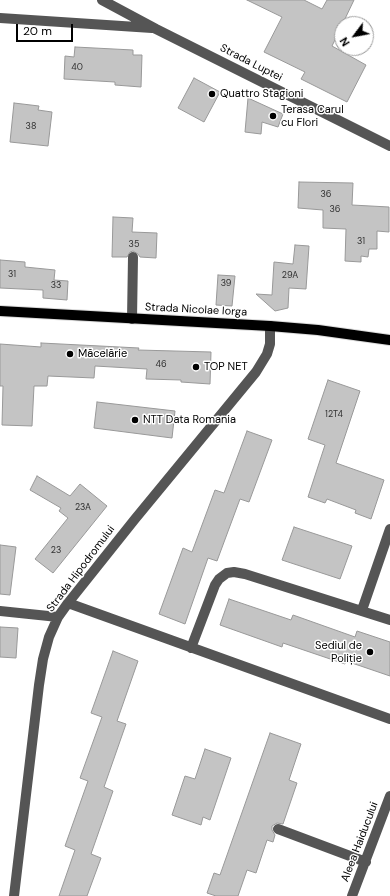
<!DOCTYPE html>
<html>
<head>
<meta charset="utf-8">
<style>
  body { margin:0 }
  #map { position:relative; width:390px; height:896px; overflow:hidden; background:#fff; font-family:"DM Sans",sans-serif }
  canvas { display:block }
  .north { position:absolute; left:334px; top:16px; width:40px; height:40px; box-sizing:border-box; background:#fff; border:1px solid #999; border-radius:50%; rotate:238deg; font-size:11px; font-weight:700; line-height:16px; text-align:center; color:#000 }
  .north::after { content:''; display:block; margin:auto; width:14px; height:18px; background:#000; clip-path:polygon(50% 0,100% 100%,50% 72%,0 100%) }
  .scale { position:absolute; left:16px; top:24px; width:57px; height:18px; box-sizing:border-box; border:2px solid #000; border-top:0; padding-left:5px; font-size:12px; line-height:14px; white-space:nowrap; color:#000; -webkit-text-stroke:3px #fff; paint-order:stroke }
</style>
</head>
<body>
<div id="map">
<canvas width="390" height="896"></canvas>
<div class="north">N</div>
<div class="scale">20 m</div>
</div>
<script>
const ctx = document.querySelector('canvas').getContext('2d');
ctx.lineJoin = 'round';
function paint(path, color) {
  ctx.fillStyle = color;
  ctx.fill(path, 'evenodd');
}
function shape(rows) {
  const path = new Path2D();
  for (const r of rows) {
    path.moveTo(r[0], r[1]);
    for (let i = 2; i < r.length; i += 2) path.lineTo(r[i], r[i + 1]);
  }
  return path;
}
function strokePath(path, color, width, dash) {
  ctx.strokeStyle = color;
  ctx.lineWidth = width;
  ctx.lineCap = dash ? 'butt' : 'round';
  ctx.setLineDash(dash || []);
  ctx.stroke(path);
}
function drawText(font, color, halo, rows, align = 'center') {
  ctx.font = font + ' "DM Sans",sans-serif';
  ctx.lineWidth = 3;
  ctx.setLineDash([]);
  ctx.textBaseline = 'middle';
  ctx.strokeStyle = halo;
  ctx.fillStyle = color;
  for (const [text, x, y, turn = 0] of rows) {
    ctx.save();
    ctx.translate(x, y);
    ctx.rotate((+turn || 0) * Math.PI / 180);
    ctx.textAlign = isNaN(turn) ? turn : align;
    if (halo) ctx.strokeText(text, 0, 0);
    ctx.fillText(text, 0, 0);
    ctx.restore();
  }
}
const building = shape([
  [247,0,304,0,322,9,327,0,354,0,332,46,366,65,347,102,301,79,305,72,264,52,282,17,247,0],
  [75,47,133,50,133,55,142,55,141,87,115,85,115,82,64,79,65,56,74,57,75,47],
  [194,78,220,92,204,122,178,108,194,78],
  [248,98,283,114,278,127,262,122,261,134,245,132,248,98],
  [14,103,39,106,38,110,52,112,48,146,10,142,14,103],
  [299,182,353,183,352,205,389,207,389,232,377,231,377,249,369,249,368,257,361,256,361,262,345,261,346,229,323,228,323,210,298,208,299,182],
  [113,217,133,218,132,232,157,233,156,258,140,257,138,254,133,251,130,252,127,257,112,257,113,217],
  [295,245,309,246,306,289,289,288,288,308,275,311,256,294,272,295,274,262,293,264,295,245],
  [0,260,25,262,25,267,55,270,54,280,68,281,67,300,43,298,43,290,0,288,0,260],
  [218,275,235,276,232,306,216,305,218,275],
  [41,343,139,348,138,350,211,352,210,384,181,382,181,380,146,379,147,369,95,366,94,378,48,376,47,386,34,386,32,426,2,425,3,386,0,386,0,344,41,347,41,343],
  [328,380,360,391,336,463,384,480,371,519,355,513,356,510,327,499,325,503,308,497,325,445,308,439,328,380],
  [97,402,175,411,172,438,94,428,97,402],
  [247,431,272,440,249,502,240,499,217,561,208,558,185,624,159,614,183,548,192,552,215,490,224,493,247,431],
  [37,476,70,496,80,484,107,506,53,573,35,559,68,518,59,511,61,508,30,490,37,476],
  [294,527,352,546,340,579,282,560,294,527],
  [0,545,16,547,10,595,0,594,0,545],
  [229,599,291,620,293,615,355,637,357,631,390,642,390,676,346,661,345,664,283,643,282,647,220,625,229,599],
  [0,627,18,628,16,658,0,657,0,627],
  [113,651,138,661,117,721,126,724,104,787,113,791,91,854,101,858,87,896,59,896,75,850,65,846,88,781,80,778,102,717,91,713,113,651],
  [270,733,301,744,289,780,297,783,283,824,277,823,272,826,272,830,275,835,273,842,267,840,256,873,247,870,238,896,216,896,207,893,214,873,220,875,270,733],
  [205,749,231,758,210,820,203,817,201,825,172,815,185,776,195,779,205,749]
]);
paint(building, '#c4c4c4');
strokePath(building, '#999', 1);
const major = shape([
  [0,311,270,326,318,330,390,340]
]);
strokePath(major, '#dbdbdb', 12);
strokePath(shape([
  [102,0,156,29,390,146],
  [0,18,152,28],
  [132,319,133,257],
  [68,603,390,719],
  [362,610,390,529],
  [0,611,58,617],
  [191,648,215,585,219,579,227,573,234,572,245,574,390,620],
  [278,829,366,862],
  [14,896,39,685,43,659,49,637,58,617,68,603,135,519,256,372,267,354,270,344,270,326],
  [352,896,390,796]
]), '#555', 10);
strokePath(major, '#000', 10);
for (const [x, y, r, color] of [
  [212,94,4,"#000"],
  [273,116,4,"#000"],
  [70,354,4,"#000"],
  [196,367,4,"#000"],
  [135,420,4,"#000"],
  [370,652,4,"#000"]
]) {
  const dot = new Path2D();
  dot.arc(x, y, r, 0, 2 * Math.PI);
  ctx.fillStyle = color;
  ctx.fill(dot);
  strokePath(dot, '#fff', 1.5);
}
drawText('9px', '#313131', null, [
  ["40",77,68],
  ["38",31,127],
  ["36",326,195],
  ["36",335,210],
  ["31",361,242],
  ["35",134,245],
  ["31",12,275],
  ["29A",290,276],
  ["39",226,284],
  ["33",56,286],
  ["46",161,365],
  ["12T4",334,415],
  ["23A",83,508],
  ["23",56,551]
]);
drawText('11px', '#000', '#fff', [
  ["Strada Luptei",251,63,27],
  ["Strada Nicolae Iorga",196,310,3],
  ["Strada Hipodromului",81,569,-53],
  ["Aleea Haiducului",360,842,-69]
]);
drawText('11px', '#000', '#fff', [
  ["Quattro Stagioni",220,94],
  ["Terasa Carul",281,110],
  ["cu Flori",281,123],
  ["Măcelărie",78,354],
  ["TOP NET",204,367],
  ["NTT Data Romania",143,420],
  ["Sediul de",362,646,"right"],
  ["Poliție",362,659,"right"]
], 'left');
</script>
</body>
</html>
